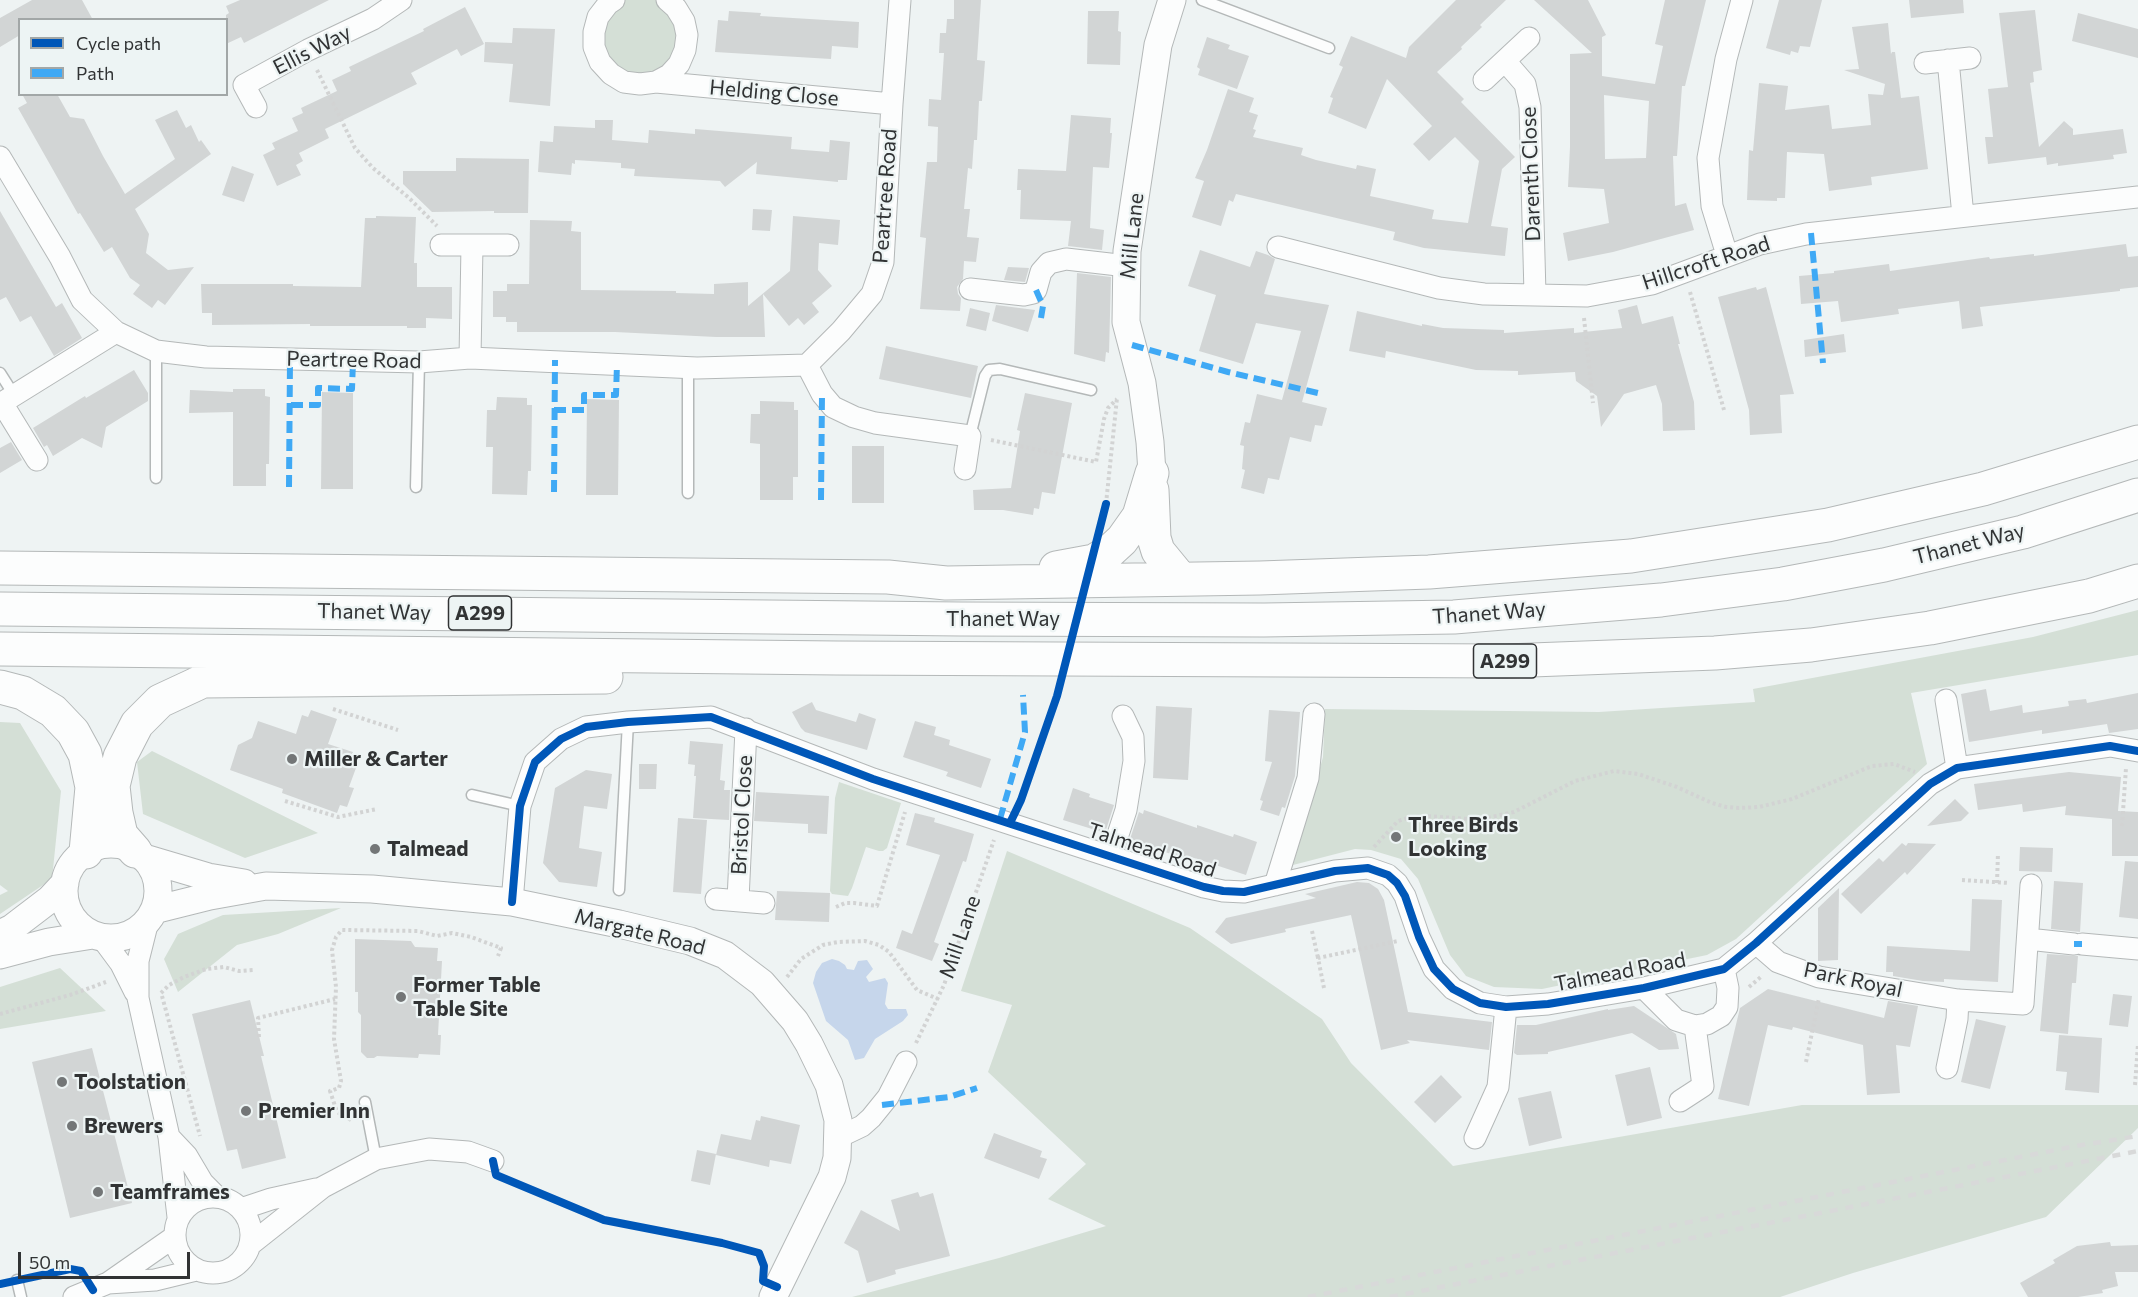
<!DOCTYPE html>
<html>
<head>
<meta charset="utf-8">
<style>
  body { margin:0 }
  #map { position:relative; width:2138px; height:1297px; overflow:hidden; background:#eef3f3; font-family:Commissioner,sans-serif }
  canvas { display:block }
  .legend { position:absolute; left:18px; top:18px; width:210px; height:78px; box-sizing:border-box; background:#edf4f4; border:2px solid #a2a7a7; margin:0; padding:8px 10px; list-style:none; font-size:18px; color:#313334 }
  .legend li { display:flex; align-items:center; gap:12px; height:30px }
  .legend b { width:30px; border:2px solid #a2a7a7 }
  .scale { position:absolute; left:18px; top:1252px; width:172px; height:27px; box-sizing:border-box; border:3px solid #313334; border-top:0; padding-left:8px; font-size:18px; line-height:21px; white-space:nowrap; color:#313334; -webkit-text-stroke:4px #edf4f4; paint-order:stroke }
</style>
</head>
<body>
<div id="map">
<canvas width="2138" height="1297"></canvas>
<ul class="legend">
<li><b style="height:8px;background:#0057b8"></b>Cycle path</li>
<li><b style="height:8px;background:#3fa9f5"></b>Path</li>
</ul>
<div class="scale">50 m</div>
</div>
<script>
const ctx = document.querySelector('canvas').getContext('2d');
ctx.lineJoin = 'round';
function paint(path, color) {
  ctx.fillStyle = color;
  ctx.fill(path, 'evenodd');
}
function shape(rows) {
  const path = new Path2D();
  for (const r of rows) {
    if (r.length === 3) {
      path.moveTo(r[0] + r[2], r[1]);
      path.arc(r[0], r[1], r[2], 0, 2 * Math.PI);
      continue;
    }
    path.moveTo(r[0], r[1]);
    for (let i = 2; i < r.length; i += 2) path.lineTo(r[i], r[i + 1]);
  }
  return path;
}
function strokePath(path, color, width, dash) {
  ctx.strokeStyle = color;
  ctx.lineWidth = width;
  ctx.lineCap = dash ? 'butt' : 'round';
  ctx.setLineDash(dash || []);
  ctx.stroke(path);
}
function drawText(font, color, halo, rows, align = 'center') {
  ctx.font = font + ' Commissioner,sans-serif';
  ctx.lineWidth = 4.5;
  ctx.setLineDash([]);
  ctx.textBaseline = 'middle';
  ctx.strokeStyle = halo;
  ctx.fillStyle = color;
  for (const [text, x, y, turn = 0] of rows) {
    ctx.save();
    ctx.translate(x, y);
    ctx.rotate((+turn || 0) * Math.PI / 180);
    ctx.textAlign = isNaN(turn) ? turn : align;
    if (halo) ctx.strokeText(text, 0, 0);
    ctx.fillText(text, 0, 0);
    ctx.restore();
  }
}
paint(shape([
  [614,0,667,0,684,21,669,75,611,74,598,17],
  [2138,610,2138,655,1911,693,1927,764,1736,939,1707,955,1542,989,1494,987,1466,976,1450,955,1418,879,1401,859,1371,850,1355,849,1293,865,1323,757,1325,709,1599,712,1755,702,1753,689,2033,637],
  [0,722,20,723,61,791,52,879,0,914,0,895,8,891,0,885],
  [152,751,318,833,245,858,143,814,137,762],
  [839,782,901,803,887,848,883,851,879,851,866,847,852,888,848,896,832,894,830,891,835,798],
  [1007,851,1190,928,1322,1019,1351,1063,1453,1166,1802,1105,2138,1105,2138,1128,2046,1217,1853,1273,1780,1297,852,1297,999,1258,1106,1226,1048,1199,1086,1164,988,1072,1012,1005,961,991],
  [341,908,278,934,237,945,178,992,164,959,178,934,223,915],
  [60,968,106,1011,0,1029,0,987]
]), '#d4dfd6');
paint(shape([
  [832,959,839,961,845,965,847,969,854,970,858,961,867,960,873,969,866,977,869,982,885,978,888,983,885,1004,888,1009,906,1009,908,1015,903,1021,875,1039,864,1058,855,1060,848,1040,826,1021,813,983,816,972,822,963]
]), '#c6d6eb');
paint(shape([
  [32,0,82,0,93,20,20,20,20,35,0,47,0,18],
  [240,0,329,0,244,43,241,37,226,44,226,15,229,13,226,6],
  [954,0,981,0,977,60,985,61,982,101,979,101,977,140,974,140,972,169,968,168,964,209,970,209,967,237,979,238,976,262,964,261,963,279,957,287,958,294,961,298,960,311,920,309,926,238,920,237,927,162,937,162,938,127,928,126,929,99,941,100,944,53,939,53,940,33,946,33,947,19,954,19],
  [1456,0,1506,0,1480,25,1482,27,1461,47,1462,49,1437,72,1464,99,1461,102,1515,157,1502,169,1491,226,1508,228,1505,256,1424,248,1393,240,1395,232,1236,194,1233,202,1229,200,1221,226,1192,217,1204,181,1195,178,1207,150,1228,89,1254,98,1249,112,1258,115,1253,129,1256,130,1253,137,1303,148,1301,155,1316,160,1356,169,1357,165,1376,169,1370,196,1434,210,1432,219,1468,223,1479,161,1455,137,1429,161,1413,144,1432,126,1387,79,1366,129,1328,113,1333,98,1330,97,1343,67,1339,65,1351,36,1406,58,1409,47],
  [1534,0,1588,0,1606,35,1602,37,1602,76,1655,84,1663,46,1655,44,1665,0,1706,0,1685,86,1682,86,1677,156,1673,156,1675,206,1686,203,1694,230,1613,252,1568,261,1563,233,1609,223,1604,189,1568,187,1570,147,1570,54,1592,53],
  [1604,95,1649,101,1646,158,1605,159],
  [1779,0,1822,0,1810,47,1800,46,1798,53,1791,51,1790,55,1766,48],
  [1909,0,1963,0,1964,13,1911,18],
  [465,7,484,44,461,56,457,49,411,73,417,84,325,129,329,138,299,153,303,161,296,165,301,175,277,186,263,155,275,149,272,143,298,131,292,118,303,113,301,108,337,91,332,80,351,71,349,67,424,31,423,29],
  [2035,10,2042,70,2033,72,2034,82,2030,83,2039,147,2064,121,2073,129,2073,135,2123,129,2127,153,2113,155,2114,159,2058,166,2058,163,2047,165,2046,157,1988,164,1985,137,1993,137,1988,89,2008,87,1999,13],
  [729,11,761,13,760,16,859,22,858,48,832,46,831,59,715,52,718,20,728,21],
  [1088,11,1119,11,1118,31,1121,32,1120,65,1087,64],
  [2078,13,2138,29,2138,58,2072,41],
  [1888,23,1891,54,1892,52,1895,52,1901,98,1919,96,1928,169,1871,177,1872,185,1829,191,1824,154,1787,152,1785,198,1777,198,1777,201,1747,200,1749,150,1753,151,1759,83,1788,86,1785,110,1829,105,1832,129,1871,125,1868,94,1883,95,1885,84,1844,70,1859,69,1852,27],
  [513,28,555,29,550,106,509,102,513,64,484,62,485,42,512,43],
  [1207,37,1230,45,1228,49,1249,56,1237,89,1198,75,1200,69,1197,67],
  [22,94,57,94,70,117,84,119,103,156,125,194,175,159,155,120,177,110,186,128,191,125,199,142,201,140,211,154,135,209,149,234,146,253,168,270,194,267,165,305,158,300,152,308,133,294,140,285,130,278,112,247,104,252,80,213,78,214,18,108,27,103],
  [1071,115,1111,118,1110,133,1112,133,1109,168,1093,167,1090,228,1104,230,1102,250,1068,246,1071,221,1020,219,1021,190,1017,190,1018,169,1066,171],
  [595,120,613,120,612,140,648,143,649,130,695,134,695,129,792,137,791,149,829,152,830,140,850,142,847,180,838,180,838,182,756,174,757,162,725,187,720,181,634,176,635,169,621,168,621,163,575,160,575,164,572,163,571,175,538,172,540,141,553,142,554,126,595,128],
  [456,158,529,159,528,213,494,213,494,211,432,212,403,184,403,171,456,171],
  [232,166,254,174,244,202,222,195],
  [753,209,772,210,770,231,752,230],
  [0,211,56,307,62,303,82,338,54,356,31,316,20,322,6,297,0,300],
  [376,216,416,217,414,263,417,263,417,287,452,287,452,319,426,318,426,328,407,328,407,326,310,326,310,324,212,325,212,313,202,313,201,284,293,284,293,286,361,287,365,218,376,218],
  [793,216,840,220,838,245,819,243,818,270,832,286,812,303,819,312,804,325,798,318,789,326,763,294,765,337,716,337,615,332,517,332,517,322,506,322,506,317,493,317,493,291,507,291,507,284,529,284,530,220,572,221,571,231,581,232,581,290,676,291,676,293,714,294,714,284,748,282,748,306,790,271],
  [2126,244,2128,257,2138,256,2138,287,2120,289,2120,291,1980,307,1983,326,1962,329,1959,301,1898,309,1899,314,1841,322,1838,301,1801,304,1799,276,1834,273,1834,271,1889,264,1890,271,1989,257,1990,259,2034,254,2034,256],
  [1200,250,1250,267,1256,251,1268,255,1275,259,1264,294,1329,305,1302,402,1327,408,1322,426,1315,425,1311,442,1290,437,1279,480,1268,478,1264,494,1241,488,1245,470,1242,469,1244,446,1240,445,1245,422,1250,423,1257,394,1282,400,1301,331,1256,323,1243,364,1199,351,1216,295,1188,286],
  [1008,267,1029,268,1025,282,1004,280],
  [1077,273,1111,277,1109,353,1106,352,1105,362,1074,354],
  [1756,287,1757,290,1766,287,1794,394,1780,395,1782,433,1750,435,1749,410,1718,297],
  [996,305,1035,310,1028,332,992,321],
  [1637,305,1642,324,1673,316,1680,344,1678,344,1694,402,1695,430,1663,431,1662,404,1656,385,1624,394,1601,427,1597,396,1576,381,1575,372,1518,375,1518,371,1476,370,1386,351,1385,358,1349,351,1357,311,1422,326,1422,324,1443,328,1504,330,1504,333,1574,328,1574,333,1622,328,1618,310],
  [970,308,990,313,986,331,966,326],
  [1844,334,1846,352,1805,357,1804,340],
  [886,346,978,366,971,398,879,379],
  [134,370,148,393,148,401,106,427,102,448,82,438,53,456,47,445,44,447,33,428,85,396,86,398],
  [233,389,265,389,265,396,270,397,269,464,266,464,266,486,233,486,233,412,189,413,190,390,233,392],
  [322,392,353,393,353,489,321,489],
  [1025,393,1072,403,1055,494,1042,492,1039,509,1034,508,1033,515,1003,510,974,510,973,490,1011,488,1020,431,1017,430],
  [497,397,527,398,527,405,532,405,531,471,528,471,527,495,492,494,493,447,486,447,487,410,496,410],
  [587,399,619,400,618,495,586,495],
  [760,401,794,402,794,410,798,410,798,477,793,477,793,500,760,500,760,444,750,443,751,414,760,414],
  [11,442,22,460,0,473,0,448],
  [852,446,884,446,884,503,852,503],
  [1986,689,1990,711,2022,705,2023,713,2069,706,2068,701,2086,699,2087,703,2138,693,2138,729,2109,733,2107,724,2042,734,2042,730,1969,742,1961,694],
  [812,702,816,710,856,722,859,713,876,719,867,750,805,732,801,728,792,712],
  [1156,706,1192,708,1188,780,1153,778],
  [311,710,337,719,328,744,353,752,348,765,356,768,349,787,354,788,347,807,340,805,337,813,282,793,283,789,230,770,238,745,252,738,258,721,296,734,302,715,308,717],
  [1269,710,1300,712,1295,776,1285,808,1282,807,1279,816,1260,810,1263,801,1260,800,1272,762,1265,761],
  [915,721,936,727,934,735,950,740,949,745,991,759,981,788,946,776,948,772,903,757],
  [690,741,723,744,720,780,725,781,724,790,730,790,729,820,693,818,696,776,694,776,695,765,688,764],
  [639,764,657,764,656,789,639,789],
  [586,770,612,774,607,809,584,806,579,848,602,852,597,887,559,882,543,863,555,788],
  [2069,772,2121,777,2118,811,2138,812,2138,856,2112,856,2112,819,2065,815,2066,806,2023,812,2022,804,1978,810,1974,784],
  [1073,788,1090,794,1089,797,1114,805,1105,833,1063,820],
  [756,792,829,796,827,834,808,833,808,824,754,821],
  [1955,799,1969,813,1961,821,1927,826],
  [1144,810,1197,828,1197,825,1233,837,1234,834,1257,842,1246,875,1188,856,1187,860,1130,839,1139,812,1143,814],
  [915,813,935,818,934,822,974,834,966,862,963,861,934,942,939,944,932,961,896,948,902,930,912,934,940,855,906,845],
  [678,818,707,820,701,894,673,892],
  [1902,843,1906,846,1908,843,1936,844,1907,875,1905,872,1861,914,1841,894,1879,858,1883,862],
  [2020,847,2053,848,2052,872,2019,871],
  [2125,861,2138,862,2138,919,2119,917],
  [2054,881,2083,883,2080,932,2051,929],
  [1357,882,1369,883,1378,889,1384,900,1408,1012,1492,1022,1489,1050,1407,1040,1410,1043,1381,1050,1351,915,1285,929,1286,932,1231,944,1215,932,1226,918,1316,898,1305,894],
  [1839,888,1838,960,1818,961,1818,908],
  [777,891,830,893,829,922,775,920],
  [1972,899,2002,900,1998,982,1944,979,1944,982,1923,981,1893,976,1893,972,1886,972,1887,946,1970,951],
  [355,939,411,941,415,947,438,948,437,961,442,961,438,1035,441,1035,440,1055,419,1054,418,1058,377,1056,374,1058,367,1058,361,1052,361,1015,358,1012,358,992,355,992],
  [2047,954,2078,956,2076,983,2072,983,2068,1034,2040,1031],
  [1768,989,1884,1018,1888,1001,1918,1006,1910,1047,1896,1045,1900,1093,1867,1095,1863,1045,1793,1027,1792,1030,1768,1025,1749,1106,1718,1099,1740,1008],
  [2113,994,2132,996,2128,1027,2109,1025],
  [250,1000,264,1056,261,1056,286,1158,242,1169,237,1149,227,1151,192,1014],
  [1634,1006,1676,1034,1679,1049,1659,1050,1632,1033,1548,1052,1548,1054,1517,1055,1514,1053,1517,1025,1536,1025,1608,1009,1608,1010],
  [1976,1019,2006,1026,1990,1089,1961,1082],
  [2059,1035,2102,1038,2099,1093,2065,1090,2067,1072,2056,1071],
  [92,1048,132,1203,70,1218,32,1062],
  [1650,1067,1662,1118,1627,1126,1615,1075],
  [1441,1075,1462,1097,1435,1123,1414,1102],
  [1551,1091,1562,1138,1529,1146,1518,1098],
  [761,1116,800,1125,791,1164,770,1160,769,1167,716,1155,721,1134,751,1140,756,1120,760,1121],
  [994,1133,1042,1151,1040,1157,1047,1159,1039,1179,984,1158],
  [697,1150,716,1154,710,1185,691,1181],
  [918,1192,920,1197,933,1193,950,1256,895,1270,896,1274,867,1283,858,1251,844,1243,861,1210,900,1231,891,1200],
  [2110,1242,2111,1246,2138,1245,2138,1272,2115,1272,2118,1286,2102,1290,2103,1293,2078,1297,2028,1297,2020,1283,2055,1263,2053,1260,2077,1246]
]), '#d2d5d5');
const service = shape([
  [1202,0,1329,48],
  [156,351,156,478],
  [688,367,688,493],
  [0,373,14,395],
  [970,436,985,376,989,370,1000,369,1091,390],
  [416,487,419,362],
  [472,795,520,806],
  [619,890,628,722],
  [365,1102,376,1159],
  [17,1280,21,1297]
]);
const minor = shape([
  [614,0,608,4,598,17,594,32,594,47,600,62,611,74,624,82,640,84,656,82,669,75,679,64,685,50,687,35,684,21,676,8,667,0],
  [1948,60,1963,216],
  [1505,61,1525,84,1530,107,1535,294],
  [1925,63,1970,58],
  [1484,80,1529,38],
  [656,82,892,104],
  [256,107,244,85,308,50,373,19,401,0],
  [0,157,60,257,82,300,116,332,156,351,206,357,419,362,470,358,697,368,807,365,841,331,872,294,883,262,892,104,900,0],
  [441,245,508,245],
  [1278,247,1439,288,1484,294,1587,296,1652,284,1760,244,1806,234,2138,197],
  [1727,255,1712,206,1708,158,1726,59,1742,0],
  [970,289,1024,295,1033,293,1036,290,1041,272,1049,263,1066,259,1127,266],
  [470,358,472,245],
  [807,365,822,394,833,407,854,417,875,423,970,436,965,469],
  [2,403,37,460],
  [0,404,116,332],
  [1946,700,1957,768],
  [1111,856,1126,810,1134,761,1133,737,1123,716],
  [1275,885,1308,778,1314,714],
  [716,899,764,903],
  [738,900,746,729],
  [512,902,520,806,535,762,561,739,586,727,628,722,711,717,873,779,1204,887,1223,891,1244,892,1335,871,1368,868,1388,875,1397,883,1405,896,1419,937,1434,969,1453,989,1480,1003,1506,1007,1548,1004,1644,988,1724,969,1756,943,1930,784,1957,768,2110,746,2138,751],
  [148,921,138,961,138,998,169,1137,178,1217],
  [101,937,121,964,135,992],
  [2028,939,2074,944],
  [1756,943,1778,962,1819,977,1958,1000,2023,1004,2031,885],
  [2082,944,2138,949],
  [1644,988,1676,1020,1695,1026,1707,1024,1721,1016,1727,1007,1728,988,1724,969],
  [1947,1068,1957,1019,1958,1000],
  [1680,1101,1703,1086,1695,1026],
  [169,1137,187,1156,203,1183,217,1197],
  [839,1137,862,1126,871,1118,888,1097,906,1062],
  [1475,1138,1498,1087,1506,1007],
  [213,1235,38],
  [241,1209,271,1199,316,1189],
  [251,1244,323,1187,376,1159,429,1149,468,1152,493,1161],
  [108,1283,155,1280,196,1270],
  [74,1297,108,1283,174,1237]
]);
const tertiary = shape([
  [1152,473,1150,442,1142,383,1126,322,1127,251,1158,45,1172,0],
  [111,891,47],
  [144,858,208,877,244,883],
  [154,910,210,896,266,886,372,889,512,902,619,924,690,941,725,955,762,983,795,1021,809,1044,829,1085,838,1120,837,1158,832,1177,773,1297],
  [0,934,12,928,50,899,65,883],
  [0,955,49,942,93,935]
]);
const trunk = shape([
  [1152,490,1154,538,1158,551,1181,579],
  [0,568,888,577,946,583,1260,578,1429,572,1631,556,1828,525,1983,489,2138,442],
  [1056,568,1094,561,1110,551,1122,540,1139,516,1152,473],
  [0,609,961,619,1264,620,1454,617,1661,600,1783,584,1884,565,2023,532,2138,495],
  [0,649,837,658,1506,661,1715,653,1811,645,1930,628,2089,596,2138,581],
  [0,687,23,693,53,711,73,732,85,754,92,787,86,852],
  [135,851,121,835,116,813,113,786,120,757,137,724,160,701,203,681,606,677]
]);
strokePath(service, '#b4b8b8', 13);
strokePath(minor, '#b4b8b8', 23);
strokePath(tertiary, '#b4b8b8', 29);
strokePath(trunk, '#b4b8b8', 35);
strokePath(shape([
  [317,70,355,148,373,168,408,197,437,226],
  [1690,292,1724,410],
  [1584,318,1593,403],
  [991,440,1096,462,1104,419,1108,408,1117,399],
  [1106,504,1117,398],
  [333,709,398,730],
  [285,801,338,817,377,809],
  [2122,826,2126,768],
  [1374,847,1398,821,1411,817,1426,816,1469,819,1487,818,1514,812,1575,781,1614,771,1638,774,1677,787,1712,803,1726,807,1739,808,1759,807,1792,799,1872,766,1894,764,1915,772],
  [1962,880,2009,883],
  [1997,883,1998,853],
  [836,907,845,903,854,903,877,906,905,812],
  [1312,931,1318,958],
  [787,977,801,959,823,945,838,942,865,941,879,945,889,952,917,990,938,999],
  [1749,987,1762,976],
  [1324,988,1318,958,1398,941],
  [161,993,169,985,184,977,206,969,224,967,239,971,254,970],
  [162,996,200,1136],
  [0,1014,70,995,106,982],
  [259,1037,258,1018,335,999],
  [916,1043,944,985,994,840],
  [1806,1062,1819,998],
  [2135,1085,2138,1044],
  [351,1120,337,1112,330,1091,339,1088,341,1081,334,1039,336,987,332,950,336,937,342,930,418,931,437,936,452,933,471,937,501,948,498,956],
  [506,1179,604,1220,745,1248,759,1253,763,1262]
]), '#d2d3d3', 4, [3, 3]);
strokePath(service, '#fcfdfd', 10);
strokePath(minor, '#fcfdfd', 21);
strokePath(tertiary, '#fcfdfd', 27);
strokePath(trunk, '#fcfdfd', 33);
strokePath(shape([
  [1308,1297,2076,1146,2138,1136],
  [1390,1297,2138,1151]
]), '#d8d9d9', 4.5, [8, 8]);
strokePath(shape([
  [1811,233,1823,363],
  [1036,290,1043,306,1041,318],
  [1132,345,1228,372,1322,394],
  [291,405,318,405,318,388,352,389,353,361],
  [554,410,584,410,584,395,616,395,617,364],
  [289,487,290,359],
  [554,492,555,360],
  [821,500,822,394],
  [1000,819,1025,732,1023,695],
  [2074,944,2082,944],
  [882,1105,949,1097,977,1088]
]), '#3fa9f5', 6, [12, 6]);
strokePath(shape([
  [1010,823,1021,800,1057,696,1106,504],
  [512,902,520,806,535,762,561,739,586,727,628,722,711,717,873,779,1204,887,1223,891,1244,892,1335,871,1368,868,1388,875,1397,883,1405,896,1419,937,1434,969,1453,989,1480,1003,1506,1007,1548,1004,1644,988,1724,969,1756,943,1930,784,1957,768,2110,746,2138,751],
  [493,1161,496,1175,604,1220,722,1243,759,1253,764,1266,763,1281,777,1287],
  [0,1284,70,1269,81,1271,93,1290]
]), '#0057b8', 8);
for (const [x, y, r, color] of [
  [292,759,6,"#737677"],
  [1396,837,6,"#737677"],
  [375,849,6,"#737677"],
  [401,997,6,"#737677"],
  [62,1082,6,"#737677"],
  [246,1111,6,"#737677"],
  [72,1126,6,"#737677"],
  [98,1192,6,"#737677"]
]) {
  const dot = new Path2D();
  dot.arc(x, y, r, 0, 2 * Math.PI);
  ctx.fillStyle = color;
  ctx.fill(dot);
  strokePath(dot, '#edf4f4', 2);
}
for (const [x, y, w] of [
  [480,613,63],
  [1505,661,63]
]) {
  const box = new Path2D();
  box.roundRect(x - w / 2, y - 17, w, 34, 4.5);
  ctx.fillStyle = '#edf4f4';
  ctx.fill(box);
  strokePath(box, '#313334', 1.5);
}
drawText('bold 20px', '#313334', null, [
  ["A299",480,613],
  ["A299",1505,661]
]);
drawText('21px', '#313334', '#edf4f4', [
  ["Ellis Way",312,50,-27],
  ["Helding Close",774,93,5],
  ["Darenth Close",1531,174,-92],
  ["Peartree Road",885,196,-86],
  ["Mill Lane",1132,236,-84],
  ["Hillcroft Road",1706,263,-18],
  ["Peartree Road",354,360,1],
  ["Thanet Way",1969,544,-14],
  ["Thanet Way",374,612,1],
  ["Thanet Way",1489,613,-4],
  ["Thanet Way",1003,619],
  ["Bristol Close",742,815,-87],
  ["Talmead Road",1152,850,18],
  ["Margate Road",640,932,14],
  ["Mill Lane",960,937,-71],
  ["Talmead Road",1620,972,-11],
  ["Park Royal",1853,980,12]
]);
drawText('bold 21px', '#313334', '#edf4f4', [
  ["Miller & Carter",304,759],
  ["Three Birds",1408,825],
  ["Looking",1408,849],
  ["Talmead",387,849],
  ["Former Table",413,985],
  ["Table Site",413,1009],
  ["Toolstation",74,1082],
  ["Premier Inn",258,1111],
  ["Brewers",84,1126],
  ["Teamframes",110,1192]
], 'left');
</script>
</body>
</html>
